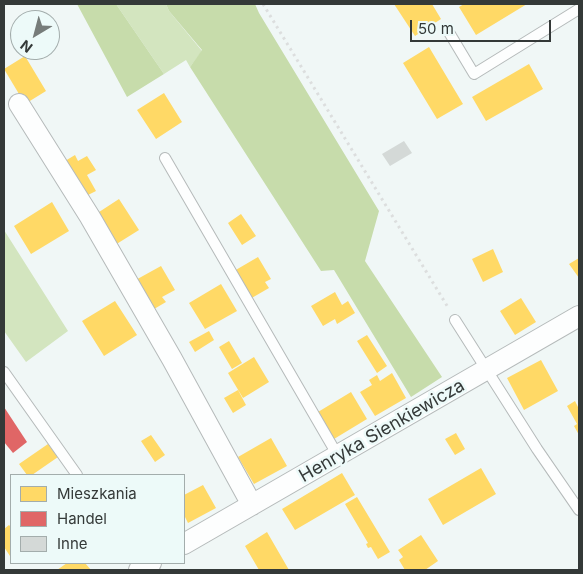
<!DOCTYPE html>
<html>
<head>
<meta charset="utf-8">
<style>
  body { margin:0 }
  #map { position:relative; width:583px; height:574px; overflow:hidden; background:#f0f7f6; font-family:Inter,sans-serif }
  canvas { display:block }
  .frame { position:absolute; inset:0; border:5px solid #343938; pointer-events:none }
  .legend { position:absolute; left:10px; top:474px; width:175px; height:90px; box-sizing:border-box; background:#edfaf9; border:1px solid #a3adac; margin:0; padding:6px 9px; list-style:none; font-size:15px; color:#343938 }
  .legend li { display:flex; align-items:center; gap:10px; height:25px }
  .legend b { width:25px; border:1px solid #a3adac }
  .north { position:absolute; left:10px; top:10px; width:50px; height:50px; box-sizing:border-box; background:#edfaf9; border:1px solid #a3adac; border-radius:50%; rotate:217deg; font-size:14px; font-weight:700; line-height:20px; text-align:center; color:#343938 }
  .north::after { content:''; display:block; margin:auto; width:18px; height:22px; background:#767c7a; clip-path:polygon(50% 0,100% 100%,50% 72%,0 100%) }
  .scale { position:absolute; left:410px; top:20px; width:141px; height:22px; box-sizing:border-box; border:2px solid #343938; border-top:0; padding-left:6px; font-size:15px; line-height:18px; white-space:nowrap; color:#343938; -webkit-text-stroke:4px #edfaf9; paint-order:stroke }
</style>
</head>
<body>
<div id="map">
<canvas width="583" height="574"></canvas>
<div class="frame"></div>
<ul class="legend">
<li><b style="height:14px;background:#ffd966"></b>Mieszkania</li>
<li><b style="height:14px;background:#e06666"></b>Handel</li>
<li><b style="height:14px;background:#d4d9d7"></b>Inne</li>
</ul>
<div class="north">N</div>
<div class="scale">50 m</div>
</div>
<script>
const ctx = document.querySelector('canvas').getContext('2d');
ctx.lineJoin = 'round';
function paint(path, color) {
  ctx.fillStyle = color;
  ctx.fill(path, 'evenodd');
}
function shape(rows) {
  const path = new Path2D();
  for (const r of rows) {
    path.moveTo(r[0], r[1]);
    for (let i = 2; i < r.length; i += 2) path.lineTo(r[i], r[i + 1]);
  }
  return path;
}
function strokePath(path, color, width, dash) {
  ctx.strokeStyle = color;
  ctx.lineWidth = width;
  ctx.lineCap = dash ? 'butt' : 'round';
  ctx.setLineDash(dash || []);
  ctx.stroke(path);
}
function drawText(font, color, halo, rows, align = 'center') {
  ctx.font = font + ' Inter,sans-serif';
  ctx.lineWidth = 5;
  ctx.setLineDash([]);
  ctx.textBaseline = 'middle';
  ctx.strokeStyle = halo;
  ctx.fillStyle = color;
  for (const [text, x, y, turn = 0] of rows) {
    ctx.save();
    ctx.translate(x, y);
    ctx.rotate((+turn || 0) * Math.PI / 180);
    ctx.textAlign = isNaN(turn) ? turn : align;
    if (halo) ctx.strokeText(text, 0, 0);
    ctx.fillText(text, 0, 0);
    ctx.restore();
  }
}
paint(shape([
  [116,4,166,4,169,11,202,51,190,67,186,60,164,74],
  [4,230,68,331,26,362,4,331]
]), '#d3e5bf');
paint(shape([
  [77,4,116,4,164,74,127,97],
  [166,4,255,4,259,13,379,211,365,261,442,377,411,397,334,270,321,271,190,67,202,50,169,11]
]), '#c7dcab');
paint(shape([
  [394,4,432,4,441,19,415,36],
  [464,4,527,4,476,35,459,7],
  [429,47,463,104,437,119,403,63],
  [25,56,46,91,25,104,4,69],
  [529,64,543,89,486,121,472,97],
  [164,93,182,122,156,139,137,110],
  [75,155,78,161,87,156,96,170,87,175,96,191,86,196,65,161],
  [119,199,139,230,115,245,96,214],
  [52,202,69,231,31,254,14,226],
  [241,214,256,236,242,245,228,223],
  [493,249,503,272,483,282,472,259],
  [258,257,271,279,265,282,269,288,250,299,234,271],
  [579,258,579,278,569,264],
  [161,266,175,290,162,297,166,302,149,312,132,282],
  [221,284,237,311,205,329,189,303],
  [335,292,342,305,348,301,355,313,337,324,335,319,323,326,311,306],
  [521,298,536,322,515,335,500,311],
  [115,301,137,335,104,356,82,321],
  [209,331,214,340,195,352,189,342],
  [367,335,387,366,377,373,357,341],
  [229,341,242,363,232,369,219,347],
  [254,357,269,382,243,398,228,373],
  [541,360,558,391,524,410,507,378],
  [392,373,406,398,375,416,360,392,372,385,369,380,377,375,380,381],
  [238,390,246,405,233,413,224,398],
  [351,392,367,419,334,439,318,412],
  [575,401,579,409,579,435,574,426,577,424,567,406],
  [456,433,465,449,455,455,445,439],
  [151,435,165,455,155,462,141,441],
  [271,438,287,466,254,484,238,457],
  [48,444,58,457,32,475,27,475,19,464],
  [481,468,496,494,443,525,428,499],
  [342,473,355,495,295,530,282,509],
  [203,485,216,508,188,523,184,515,184,495],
  [357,497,390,552,378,559,371,547,368,548,366,544,368,543,345,504],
  [9,525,11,527,11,554,10,556,4,547,4,529],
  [267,532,289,570,259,570,245,546],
  [421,535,438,561,425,570,405,570,399,560,403,557,398,550],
  [67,563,85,563,91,570,57,570]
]), '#ffd966');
paint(shape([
  [4,407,27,442,13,453,4,442]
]), '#e06666');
paint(shape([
  [404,141,412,153,390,166,382,154]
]), '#d4d9d7');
const service = shape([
  [450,34,474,74,579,9],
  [165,158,338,456],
  [455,320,537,449,579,510],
  [4,372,77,475]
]);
const minor = shape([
  [19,104,90,217,172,359,252,505],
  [184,544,579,316],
  [139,570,151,563]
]);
strokePath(service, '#b5baba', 12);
strokePath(minor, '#b5baba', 22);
strokePath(shape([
  [263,4,449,309]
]), '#dcdede', 3, [2.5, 4]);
strokePath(service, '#fdfefe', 10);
strokePath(minor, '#fdfefe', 20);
drawText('18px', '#343938', '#edfaf9', [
  ["Henryka Sienkiewicza",382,431,-30]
]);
</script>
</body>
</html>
